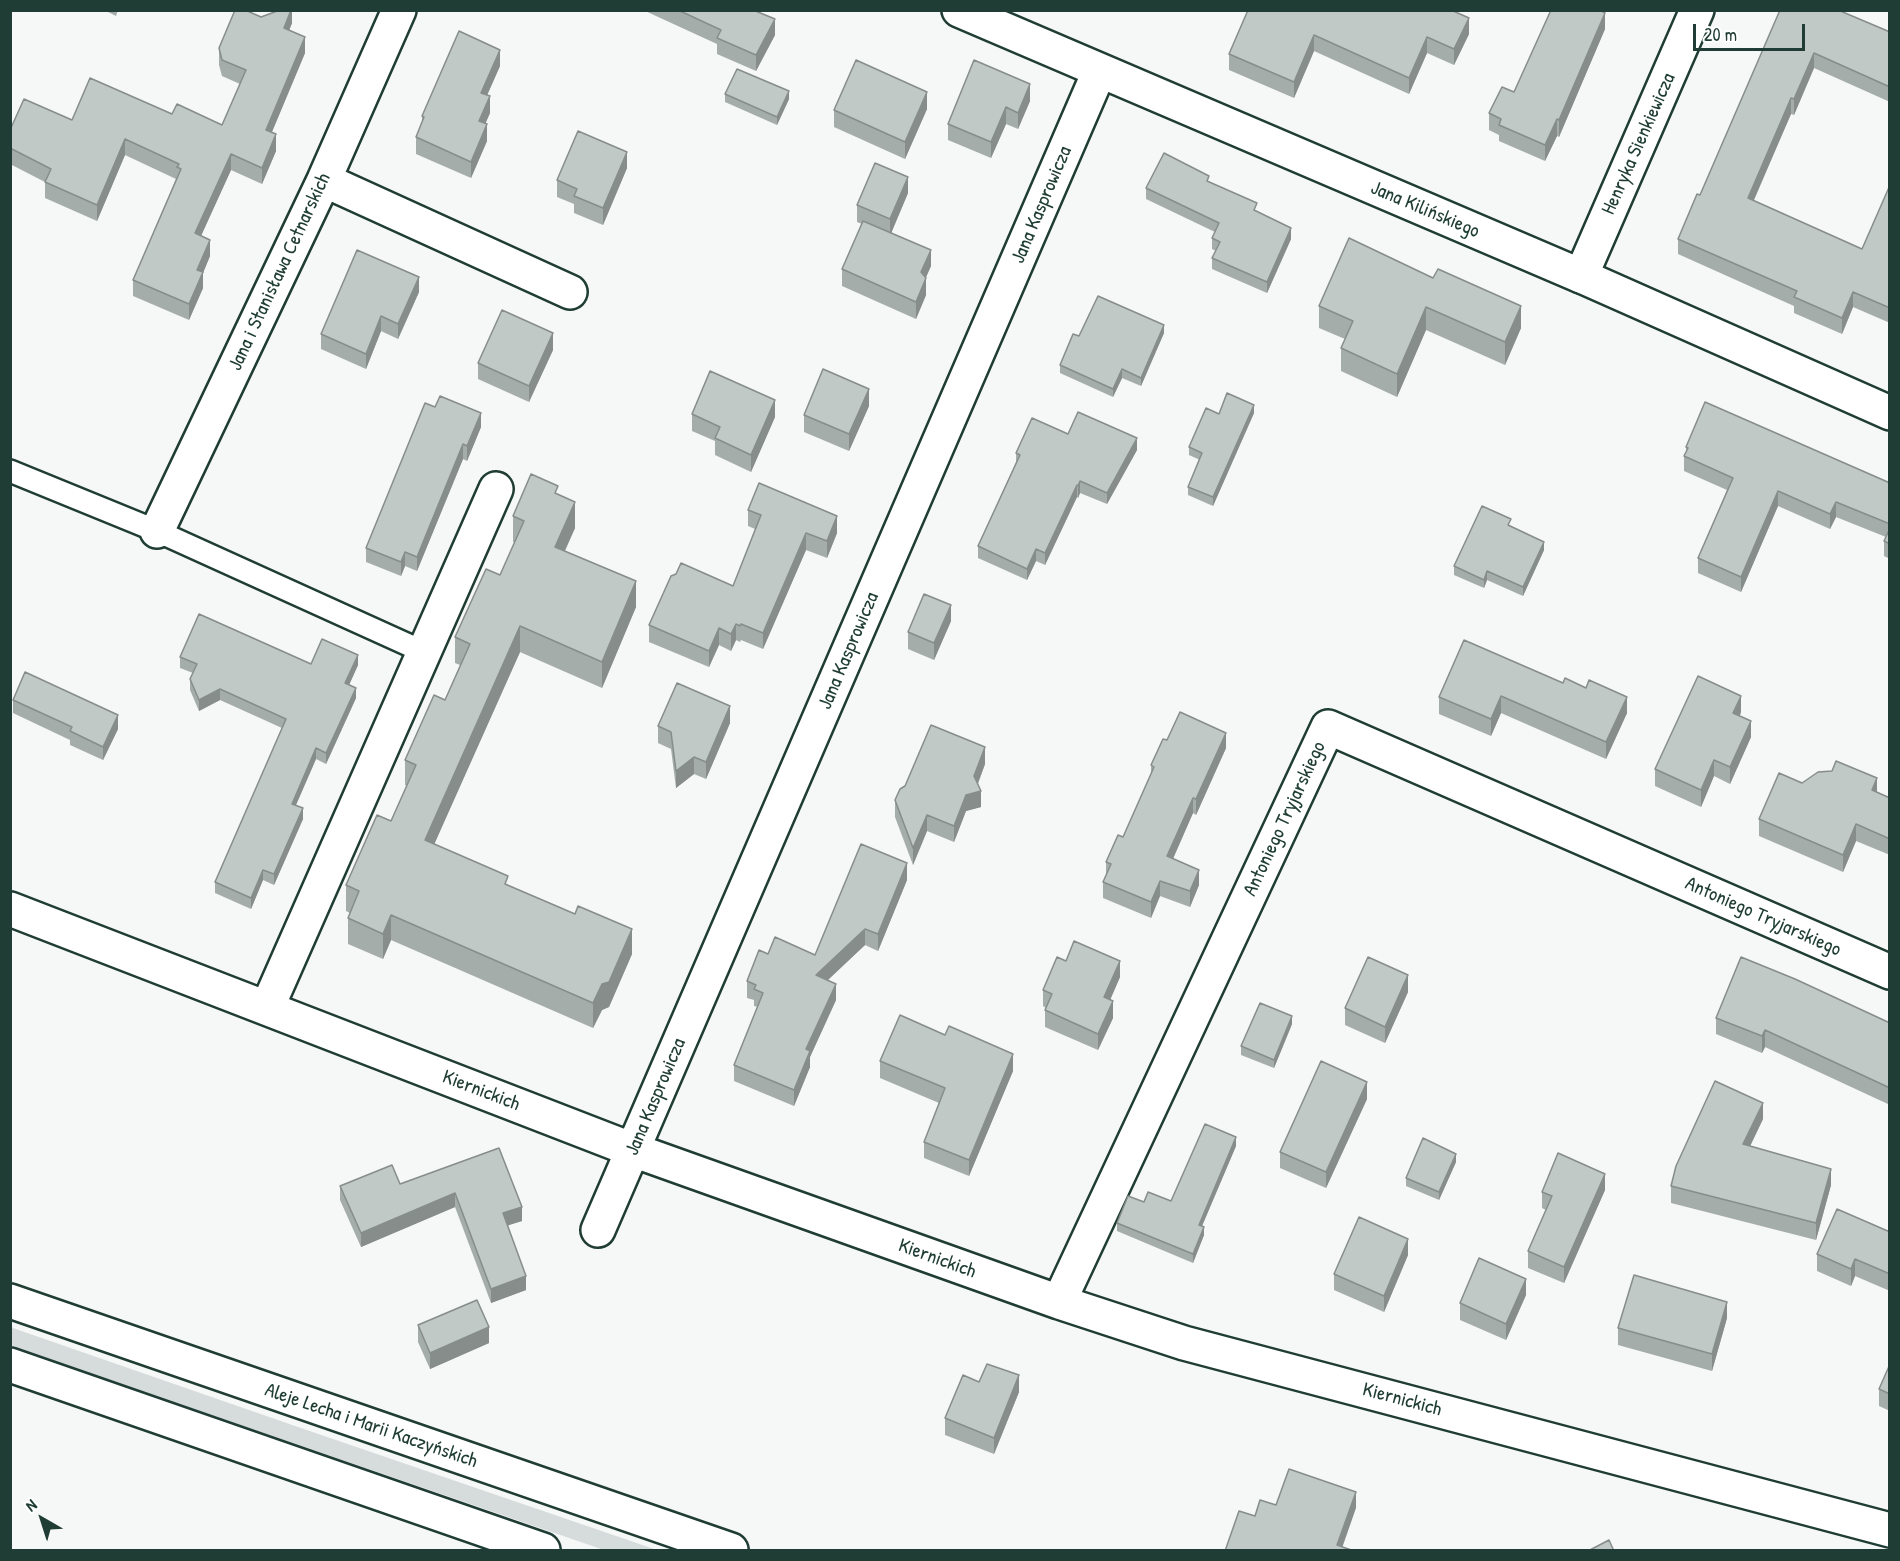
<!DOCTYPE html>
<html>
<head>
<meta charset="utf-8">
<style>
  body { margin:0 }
  #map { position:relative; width:1900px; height:1561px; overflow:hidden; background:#f6f7f7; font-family:"Patrick Hand",sans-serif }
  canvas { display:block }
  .frame { position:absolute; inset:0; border:12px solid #1f3d34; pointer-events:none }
  .north { position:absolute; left:12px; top:1489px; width:60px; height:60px; -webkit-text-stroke:4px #fff; paint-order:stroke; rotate:321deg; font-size:16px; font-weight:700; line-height:24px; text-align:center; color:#1f3d34 }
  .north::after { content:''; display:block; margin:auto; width:21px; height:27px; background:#1f3d34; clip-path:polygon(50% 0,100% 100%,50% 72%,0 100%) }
  .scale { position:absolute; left:1693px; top:24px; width:112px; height:27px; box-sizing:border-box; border:3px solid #1f3d34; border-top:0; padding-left:8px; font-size:18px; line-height:21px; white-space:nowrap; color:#1f3d34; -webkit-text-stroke:4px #fff; paint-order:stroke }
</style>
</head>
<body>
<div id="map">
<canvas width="1900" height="1561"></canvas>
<div class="frame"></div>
<div class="north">N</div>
<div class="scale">20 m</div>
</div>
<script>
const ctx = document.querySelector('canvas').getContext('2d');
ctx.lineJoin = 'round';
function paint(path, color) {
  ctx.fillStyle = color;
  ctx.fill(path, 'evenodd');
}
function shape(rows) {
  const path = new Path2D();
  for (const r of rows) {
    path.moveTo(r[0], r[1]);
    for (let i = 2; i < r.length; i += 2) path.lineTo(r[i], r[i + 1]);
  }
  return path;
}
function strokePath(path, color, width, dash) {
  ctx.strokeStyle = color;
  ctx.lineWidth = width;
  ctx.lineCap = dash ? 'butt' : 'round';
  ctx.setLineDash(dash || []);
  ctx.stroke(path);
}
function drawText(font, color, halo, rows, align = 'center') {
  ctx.font = font + ' "Patrick Hand",sans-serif';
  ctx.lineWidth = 5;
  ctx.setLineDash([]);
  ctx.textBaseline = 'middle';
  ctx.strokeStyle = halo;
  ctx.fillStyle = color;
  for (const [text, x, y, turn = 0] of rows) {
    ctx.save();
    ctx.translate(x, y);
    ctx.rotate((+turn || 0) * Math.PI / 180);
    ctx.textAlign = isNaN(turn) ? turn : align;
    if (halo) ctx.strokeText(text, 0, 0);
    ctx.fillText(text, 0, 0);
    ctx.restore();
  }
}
paint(shape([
  [10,1327,298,1427,657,1550,604,1550,72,1367,11,1345]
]), '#d6dcdb');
const service = shape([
  [10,471,157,531,424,652]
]);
const minor = shape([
  [324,180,570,292],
  [1581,276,1890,413],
  [157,531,324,180,399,10],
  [10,909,633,1150,1059,1302,1184,1343,1890,1530],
  [267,1008,496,489],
  [598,1230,1099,72],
  [1059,1302,1328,727,1890,972]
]);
const tertiary = shape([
  [959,10,1581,276,1697,10]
]);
const primary = shape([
  [10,1301,731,1550],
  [10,1365,543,1550]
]);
strokePath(service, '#1f3d34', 26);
strokePath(minor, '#1f3d34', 38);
strokePath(tertiary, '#1f3d34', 38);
strokePath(primary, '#1f3d34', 38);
strokePath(service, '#fff', 21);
strokePath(minor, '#fff', 33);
strokePath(tertiary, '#fff', 33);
strokePath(primary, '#fff', 33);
paint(shape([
  [104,10,118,10,116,16],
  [292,10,292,23,289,30,305,53,272,132,276,151,262,184,231,170,201,236,210,256,203,273,203,288,189,320,133,296,133,280,176,179,125,155,97,221,45,198,45,182,10,164,10,130,72,120,172,114,222,125,240,84,222,76,219,65,219,48,261,17],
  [643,10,753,10,775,35,756,71,717,54,717,44],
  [1248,10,1469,34,1454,65,1427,53,1409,94,1314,51,1294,98,1229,70,1229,54],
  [1780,10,1890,32,1890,102,1814,68,1794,115,1791,114,1753,200,1862,249,1890,185,1890,323,1853,307,1842,334,1794,313,1794,306,1678,254,1678,239,1700,195],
  [1605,29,1559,137,1557,136,1545,161,1499,141,1499,135,1489,130,1489,113,1514,92],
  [500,66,487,95,490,113,485,124,487,141,471,178,416,154,416,137,422,123,422,116],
  [725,94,789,99,777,125,725,102],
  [1030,101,1018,129,1006,124,991,158,948,140,948,124],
  [927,109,905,159,834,127,834,110],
  [627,168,603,225,574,213,574,204,557,197,557,180],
  [1209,182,1257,212,1291,239,1267,293,1212,269,1212,258,1216,251,1212,249,1212,238,1215,232,1146,199,1146,188],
  [908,193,891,233,931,266,925,278,926,295,916,319,842,286,842,269,862,224,857,222,857,205],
  [1349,238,1521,328,1505,365,1426,330,1397,397,1341,371,1341,348,1345,339,1319,328,1319,306],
  [419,292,398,339,381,331,366,369,321,349,321,334],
  [1164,333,1141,386,1122,378,1113,397,1060,373,1060,365],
  [553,350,529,402,478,379,478,363],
  [425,403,481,427,467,461,463,459,417,571,405,566,401,576,366,562,366,548],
  [869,406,849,451,804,432,804,415],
  [1254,413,1213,506,1188,495,1188,487,1200,460,1189,455,1189,447,1219,414],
  [692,414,775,417,751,472,715,455,715,441,692,431],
  [1068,434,1137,450,1107,504,1080,493,1078,498,1077,497,1045,565,1036,561,1027,580,978,558,978,546,1016,462,1016,453],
  [1686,447,1890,483,1890,559,1884,556,1884,541,1886,537,1836,517,1830,529,1778,506,1741,592,1698,573,1698,558,1727,490,1684,471,1684,456,1686,452],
  [558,495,575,528,565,551,636,607,602,688,520,652,434,844,632,954,609,1007,602,1010,593,1028,391,940,383,959,348,944,348,918,350,913,346,911,346,885,391,821,407,786,405,785,405,760,445,700,460,665,455,663,455,637,500,575,515,542,513,542,513,516],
  [748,510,837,533,827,558,806,550,763,649,741,640,740,642,736,640,731,651,719,645,709,667,649,642,649,625,733,586,755,529,748,526],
  [1511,527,1544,550,1523,596,1487,580,1484,588,1454,575,1454,566],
  [951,621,934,660,908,649,908,632],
  [1464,640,1627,713,1606,759,1501,713,1491,736,1439,714,1439,697],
  [180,657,311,664,358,665,349,685,356,698,326,764,316,759,296,805,303,819,274,885,263,880,251,909,215,893,215,882,282,728,220,700,199,711,190,690,190,679,193,673,180,668],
  [13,700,118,729,103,760,70,745,70,740,13,713],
  [1741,712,1740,716,1751,737,1730,784,1714,776,1701,807,1655,786,1655,769],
  [730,723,706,779,694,774,676,788,671,749,658,743,658,726],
  [1167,740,1226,748,1196,815,1193,813,1173,859,1199,885,1190,907,1160,896,1151,918,1103,898,1103,882,1106,875,1106,862,1123,837,1151,774,1151,765],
  [985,764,978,784,981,807,966,811,954,842,927,831,913,865,895,817,895,800],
  [1802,783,1877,792,1890,798,1890,855,1856,841,1843,872,1759,836,1759,819],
  [907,880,878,951,865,945,828,980,836,1000,810,1057,810,1067,794,1106,734,1081,734,1065,758,1007,754,1006,754,1000,747,998,747,981,768,954,815,955],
  [1066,961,1120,977,1110,1000,1113,1018,1098,1050,1045,1027,1045,1010,1046,1008,1043,1006,1043,990],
  [1408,992,1385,1043,1345,1025,1345,1008],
  [1716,1018,1890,1023,1890,1105,1765,1047,1762,1053,1716,1034],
  [1292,1024,1274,1068,1241,1055,1241,1046],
  [945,1035,1013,1071,969,1176,924,1158,924,1142,939,1103,880,1078,880,1061],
  [1367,1099,1326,1188,1280,1168,1280,1152],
  [1763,1119,1750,1146,1831,1185,1816,1240,1671,1203,1671,1186],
  [1236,1146,1202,1226,1204,1235,1193,1263,1117,1231,1117,1223,1144,1202,1171,1201],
  [499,1148,522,1221,508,1225,526,1290,491,1303,455,1207,361,1247,340,1200,340,1186,400,1184],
  [1456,1162,1439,1200,1406,1186,1406,1178],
  [1605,1190,1564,1283,1528,1268,1528,1251,1546,1210,1542,1208,1542,1192],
  [1890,1232,1890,1291,1855,1276,1851,1286,1817,1271,1817,1254],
  [1408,1255,1384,1312,1334,1290,1334,1274],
  [1526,1295,1506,1340,1460,1320,1460,1303],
  [1727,1318,1712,1371,1618,1345,1618,1328],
  [418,1325,489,1343,430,1369,418,1342],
  [1890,1364,1890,1411,1879,1406,1879,1389],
  [979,1382,1019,1392,994,1454,945,1435,945,1418]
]), '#a5adaa');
paint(shape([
  [291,10,292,10,292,23,284,44,284,28],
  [1605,13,1605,29,1559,137,1559,120],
  [1469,18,1469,34,1454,65,1454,49],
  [775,19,775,35,756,71,756,55],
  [1314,35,1314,51,1294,98,1294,82],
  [305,37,305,53,266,146,266,130],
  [1427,37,1427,53,1409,94,1409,78],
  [500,50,500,66,481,109,481,93],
  [1814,53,1814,68,1794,115,1794,99],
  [1030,84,1030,101,1018,129,1018,113],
  [789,91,789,99,777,125,777,117],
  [927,92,927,109,905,159,905,142],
  [490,96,490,113,479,138,479,121],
  [1791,98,1791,114,1748,214,1748,198],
  [1006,107,1006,124,991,158,991,142],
  [1557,119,1557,136,1545,161,1545,145],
  [487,124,487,141,471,178,471,162],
  [276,134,276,151,262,184,262,168],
  [125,139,125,155,97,221,97,205],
  [627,152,627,168,603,225,603,208],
  [231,154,231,170,195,249,195,233],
  [908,177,908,193,890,236,890,219],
  [1291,228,1291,239,1267,293,1267,282],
  [210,240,210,256,203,273,203,288,189,320,189,304,197,270],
  [931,250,931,266,921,289,921,272],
  [419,277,419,292,398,339,398,324],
  [926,278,926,295,916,319,916,302],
  [1853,292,1853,307,1842,334,1842,318],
  [1521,306,1521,328,1505,365,1505,342],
  [1426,307,1426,330,1397,397,1397,374],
  [381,316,381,331,366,369,366,354],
  [1164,325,1164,333,1141,386,1141,378],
  [553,333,553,350,529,402,529,386],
  [1122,369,1122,378,1113,397,1113,389],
  [869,389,869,406,849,451,849,434],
  [775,400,775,417,751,472,751,455],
  [1254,405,1254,413,1213,506,1213,497],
  [481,413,481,427,467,461,467,446],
  [1137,438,1137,450,1107,504,1107,493],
  [463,444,463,459,417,571,417,557],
  [1080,481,1080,493,1078,498,1078,486],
  [1077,485,1077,497,1045,565,1045,553],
  [1778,491,1778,506,1741,592,1741,577],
  [575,502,575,528,555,572,555,547],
  [1836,502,1836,517,1830,529,1830,514],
  [837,516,837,533,827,558,827,541],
  [806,533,806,550,763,649,763,633],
  [1544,542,1544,550,1523,596,1523,587],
  [1036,549,1036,561,1027,580,1027,569],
  [405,552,405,566,401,576,401,562],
  [1487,571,1487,580,1484,588,1484,580],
  [636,581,636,607,602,688,602,662],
  [951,605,951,621,934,660,934,643],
  [736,624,736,640,731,651,731,634],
  [520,626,520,652,425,865,425,840],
  [719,628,719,645,709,667,709,651],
  [358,655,358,665,345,694,345,683],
  [356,688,356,698,326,764,326,753],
  [220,689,220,700,199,711,199,700],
  [1501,696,1501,713,1491,736,1491,719],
  [1741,696,1741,712,1733,729,1733,713],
  [1627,697,1627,713,1606,759,1606,742],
  [730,706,730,723,706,779,706,762],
  [118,715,118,729,103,760,103,747],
  [1751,721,1751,737,1730,784,1730,767],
  [1226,733,1226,748,1196,815,1196,799],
  [985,747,985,764,974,793,981,791,981,807,966,811,954,842,954,826],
  [316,748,316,759,292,814,292,804],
  [694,757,694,774,676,788,676,771],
  [1714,760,1714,776,1701,807,1701,790],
  [1877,778,1877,795,1872,790],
  [1193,798,1193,813,1167,872,1167,856],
  [303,808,303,819,274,885,274,874],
  [927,815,927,831,913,865,913,848],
  [1856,824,1856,841,1843,872,1843,855],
  [907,863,907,880,878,951,878,934],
  [263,870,263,880,251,909,251,898],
  [1199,870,1199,885,1190,907,1190,891],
  [1160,881,1160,896,1151,918,1151,902],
  [391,915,391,940,383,959,383,934],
  [632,929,632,954,609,1007,602,1010,593,1028,593,1003,602,984],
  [865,929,865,945,816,991,816,975],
  [1120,961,1120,977,1104,1014,1104,997],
  [1408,975,1408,992,1385,1043,1385,1027],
  [836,984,836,1000,810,1057,810,1067,794,1106,794,1090,806,1049],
  [1113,1001,1113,1018,1098,1050,1098,1034],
  [1292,1016,1292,1024,1274,1068,1274,1060],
  [1765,1030,1765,1047,1762,1053,1762,1036],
  [1013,1054,1013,1071,969,1176,969,1160],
  [1367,1082,1367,1099,1326,1188,1326,1172],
  [1763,1103,1763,1119,1743,1161,1743,1144],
  [1236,1137,1236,1146,1199,1233,1199,1225],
  [1456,1154,1456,1162,1439,1200,1439,1192],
  [1831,1169,1831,1185,1816,1240,1816,1223],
  [1605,1174,1605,1190,1564,1283,1564,1267],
  [455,1193,455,1207,361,1247,361,1233],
  [522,1207,522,1221,503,1227,503,1213],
  [1204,1227,1204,1235,1193,1263,1193,1254],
  [1408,1239,1408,1255,1384,1312,1384,1296],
  [1855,1259,1855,1276,1851,1286,1851,1269],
  [526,1276,526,1290,491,1303,491,1289],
  [1526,1279,1526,1295,1506,1340,1506,1324],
  [1727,1302,1727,1318,1712,1371,1712,1354],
  [489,1327,489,1343,430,1369,430,1353],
  [1019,1375,1019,1392,994,1454,994,1438],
  [1356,1492,1356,1508,1341,1551,1337,1545]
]), '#868d8b');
const building = shape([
  [235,10,245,10,261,17,280,10,291,10,284,28,305,37,266,130,276,134,262,168,231,154,195,233,210,240,197,270,203,272,189,304,133,280,181,169,177,167,179,164,125,139,97,205,45,182,51,169,10,148,10,130,24,99,72,120,90,78,172,114,177,104,222,125,246,70,222,60,219,48,235,10],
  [678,10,753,10,775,19,756,55,717,38,721,30,678,10],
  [1248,10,1451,10,1469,18,1454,49,1427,37,1409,78,1314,35,1294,82,1229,54,1248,10],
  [1551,10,1600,10,1605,13,1559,120,1557,119,1545,145,1499,125,1501,119,1489,113,1502,87,1514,92,1551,10],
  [1780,10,1838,10,1890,32,1890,87,1814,53,1794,99,1791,98,1748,198,1862,249,1890,185,1890,308,1853,292,1842,318,1794,297,1797,291,1678,239,1697,194,1700,195,1780,10],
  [459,31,500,50,481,93,490,96,479,121,487,124,471,162,416,137,424,117,422,116,459,31],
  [856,60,927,92,905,142,834,110,856,60],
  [974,60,1030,84,1018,113,1006,107,991,142,948,124,974,60],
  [737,69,789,91,777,117,725,94,737,69],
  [578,131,627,152,603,208,574,196,577,189,557,180,578,131],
  [1164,153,1209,176,1207,181,1257,203,1254,210,1291,228,1267,282,1212,258,1220,242,1212,238,1219,223,1146,188,1164,153],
  [875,163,908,177,890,219,857,205,875,163],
  [863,221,931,250,921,272,926,278,916,302,842,269,863,221],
  [1349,238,1433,278,1438,269,1521,306,1505,342,1426,307,1397,374,1341,348,1353,321,1319,306,1349,238],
  [357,250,419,277,398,324,381,316,366,354,321,334,357,250],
  [1098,296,1164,325,1141,378,1122,369,1113,389,1060,365,1073,334,1079,336,1098,296],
  [502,310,553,333,529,386,478,363,502,310],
  [823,369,869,389,849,434,804,415,823,369],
  [710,371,775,400,751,455,715,438,720,427,692,414,710,371],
  [1227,393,1254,405,1213,497,1188,487,1202,453,1189,447,1206,408,1219,414,1227,393],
  [440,396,481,413,467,446,463,444,417,557,405,552,401,562,366,548,425,403,435,407,440,396],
  [1705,402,1890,483,1890,524,1836,502,1830,514,1778,491,1741,577,1698,558,1733,478,1684,456,1688,448,1686,447,1705,402],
  [1078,412,1137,438,1107,493,1080,481,1078,486,1077,485,1045,553,1036,549,1027,569,978,546,1020,455,1016,453,1032,418,1068,434,1078,412],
  [531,474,558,486,555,493,575,502,555,547,636,581,602,662,520,626,425,840,508,876,505,884,575,914,578,906,632,929,609,982,602,984,593,1003,391,915,383,934,348,918,359,891,346,885,377,815,391,821,416,765,405,760,434,695,445,700,470,644,455,637,486,569,500,575,524,521,513,516,531,474],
  [759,483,837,516,827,541,806,533,763,633,741,624,740,626,736,624,731,634,719,628,709,651,649,625,671,576,676,574,681,563,733,586,761,515,748,510,759,483],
  [1482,506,1511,519,1508,525,1544,542,1523,587,1487,571,1484,580,1454,566,1482,506],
  [1890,528,1890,544,1884,541,1890,528],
  [924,594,951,605,934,643,908,632,924,594],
  [199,614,311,664,322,639,358,655,345,683,356,688,326,753,316,748,292,804,303,808,288,842,274,874,263,870,251,898,215,882,286,719,220,689,199,700,190,679,197,664,180,657,199,614],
  [1464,640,1563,683,1565,678,1586,688,1589,680,1627,697,1606,742,1501,696,1491,719,1439,697,1464,640],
  [25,672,118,715,103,747,70,731,72,727,13,700,25,672],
  [1698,676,1741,696,1733,713,1751,721,1730,767,1714,760,1701,790,1655,769,1698,676],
  [677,683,730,706,706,762,694,757,676,771,671,732,658,726,677,683],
  [1180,712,1226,733,1196,799,1193,798,1167,856,1199,870,1190,891,1160,881,1151,902,1103,882,1111,864,1106,862,1118,835,1123,837,1154,767,1151,765,1163,739,1167,740,1180,712],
  [931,725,985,747,974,776,981,791,966,795,954,826,927,815,913,848,895,800,900,789,905,786,931,725],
  [1836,761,1877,778,1872,790,1890,798,1890,839,1856,824,1843,855,1759,819,1779,773,1802,783,1818,772,1832,771,1836,761],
  [861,844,907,863,878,934,865,929,816,975,836,984,806,1049,810,1051,794,1090,734,1065,763,993,754,989,756,985,747,981,759,950,768,954,775,937,815,955,861,844],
  [1074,941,1120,961,1104,997,1113,1001,1098,1034,1045,1010,1052,994,1043,990,1057,957,1066,961,1074,941],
  [1368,957,1408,975,1385,1027,1345,1008,1368,957],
  [1741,957,1795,979,1890,1023,1890,1088,1765,1030,1762,1036,1716,1018,1741,957],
  [1260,1003,1292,1016,1274,1060,1241,1046,1260,1003],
  [900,1015,945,1035,949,1026,1013,1054,969,1160,924,1142,945,1088,880,1061,900,1015],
  [1321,1061,1367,1082,1326,1172,1280,1152,1321,1061],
  [1715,1081,1763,1103,1743,1144,1831,1169,1816,1223,1671,1186,1676,1166,1715,1081],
  [1205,1124,1236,1137,1199,1225,1204,1227,1193,1254,1117,1223,1128,1196,1144,1202,1148,1192,1171,1201,1205,1124],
  [1423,1138,1456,1154,1439,1192,1406,1178,1423,1138],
  [499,1148,522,1207,503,1213,526,1276,491,1289,455,1193,361,1233,340,1186,392,1165,400,1184,499,1148],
  [1558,1153,1605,1174,1564,1267,1528,1251,1552,1196,1542,1192,1558,1153],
  [1837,1209,1890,1232,1890,1274,1855,1259,1851,1269,1817,1254,1837,1209],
  [1359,1217,1408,1239,1384,1296,1334,1274,1359,1217],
  [1479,1258,1526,1279,1506,1324,1460,1303,1479,1258],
  [1634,1275,1727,1302,1712,1354,1618,1328,1634,1275],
  [477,1300,489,1327,430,1353,418,1325,477,1300],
  [987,1364,1019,1375,994,1438,945,1418,963,1375,979,1382,987,1364],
  [1890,1364,1890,1394,1879,1389,1890,1364],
  [1289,1469,1356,1492,1337,1545,1354,1551,1225,1551,1239,1511,1255,1516,1260,1500,1276,1505,1289,1469],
  [1609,1540,1614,1551,1588,1551,1609,1540]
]);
paint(building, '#c0c9c6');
strokePath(building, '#868d8b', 1.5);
drawText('20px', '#1f3d34', '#fff', [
  ["Henryka Sienkiewicza",1639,144,-66],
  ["Jana Kasprowicza",1042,205,-67],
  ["Jana Kilińskiego",1425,210,23],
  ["Jana i Stanisława Cetnarskich",280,272,-65],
  ["Jana Kasprowicza",849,651,-67],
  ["Antoniego Tryjarskiego",1285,819,-65],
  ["Antoniego Tryjarskiego",1763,917,24],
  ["Kiernickich",481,1091,21],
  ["Jana Kasprowicza",656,1097,-67],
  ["Kiernickich",937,1259,20],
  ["Kiernickich",1402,1400,15],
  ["Aleje Lecha i Marii Kaczyńskich",371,1426,19]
]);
</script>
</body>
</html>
